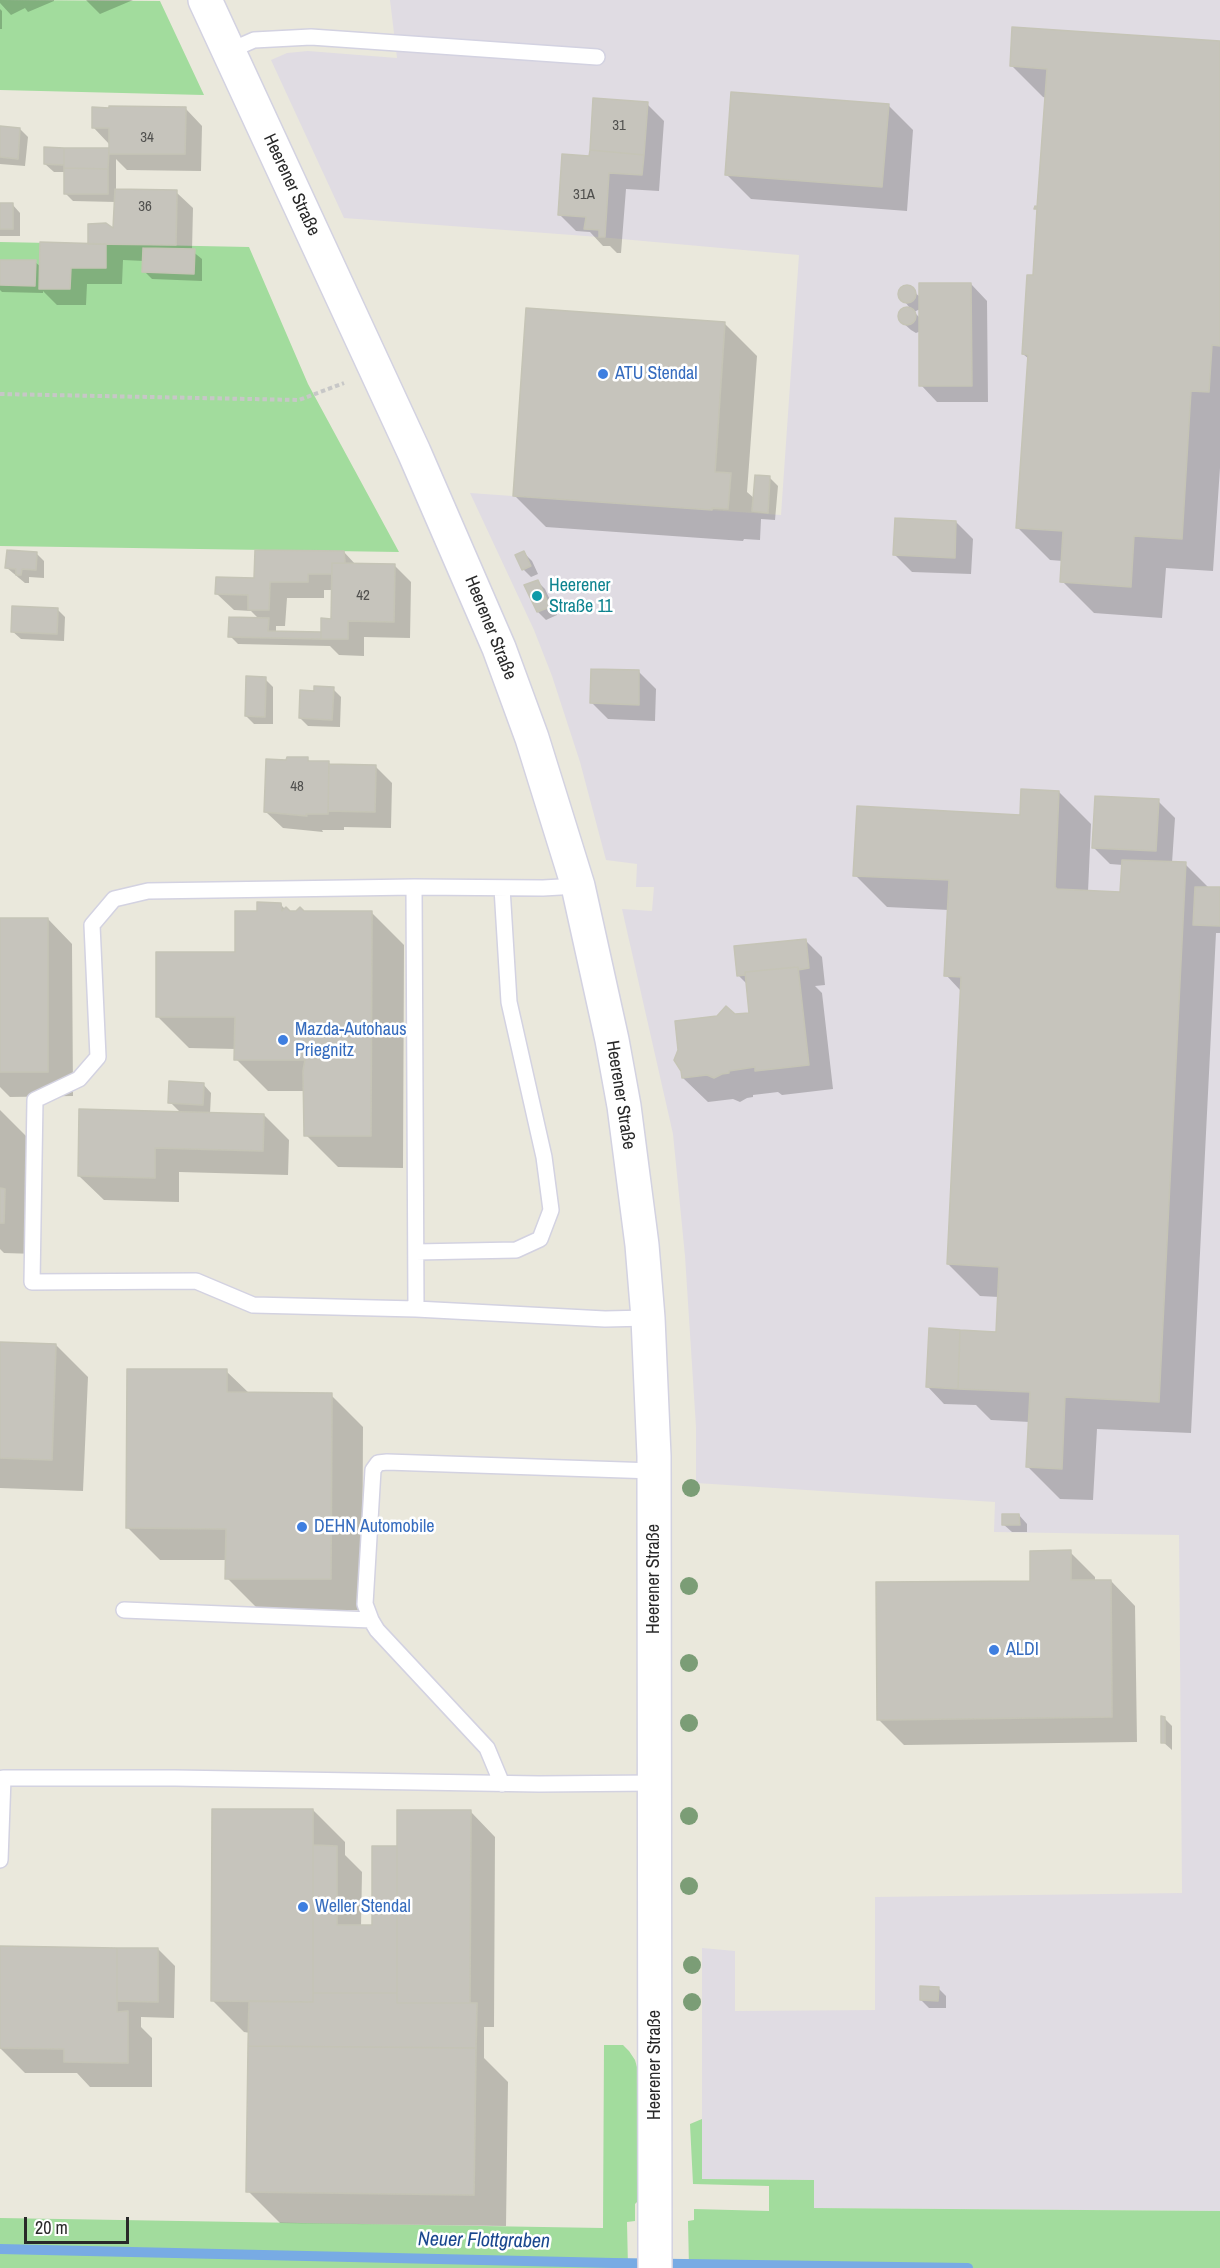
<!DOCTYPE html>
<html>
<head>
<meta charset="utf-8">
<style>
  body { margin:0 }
  #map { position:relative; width:1220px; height:2268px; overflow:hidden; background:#eae8dc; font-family:"Archivo Narrow",sans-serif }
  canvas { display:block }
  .scale { position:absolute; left:24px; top:2217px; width:105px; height:27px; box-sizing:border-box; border:3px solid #292929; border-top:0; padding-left:8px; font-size:18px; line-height:21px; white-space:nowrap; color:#292929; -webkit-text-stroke:4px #fff; paint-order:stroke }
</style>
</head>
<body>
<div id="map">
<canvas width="1220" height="2268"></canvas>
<div class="scale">20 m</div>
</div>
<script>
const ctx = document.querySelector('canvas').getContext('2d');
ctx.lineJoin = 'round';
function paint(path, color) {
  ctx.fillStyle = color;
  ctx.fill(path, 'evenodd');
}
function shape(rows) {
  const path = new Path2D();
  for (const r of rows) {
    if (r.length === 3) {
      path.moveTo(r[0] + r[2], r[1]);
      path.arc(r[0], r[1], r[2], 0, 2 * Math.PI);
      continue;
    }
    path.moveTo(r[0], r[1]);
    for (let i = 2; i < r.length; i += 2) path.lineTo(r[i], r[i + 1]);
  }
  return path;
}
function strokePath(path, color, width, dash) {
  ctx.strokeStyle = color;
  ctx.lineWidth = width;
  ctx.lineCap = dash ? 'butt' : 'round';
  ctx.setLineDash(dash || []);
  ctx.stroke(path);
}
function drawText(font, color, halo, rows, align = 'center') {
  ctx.font = font + ' "Archivo Narrow",sans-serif';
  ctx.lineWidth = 5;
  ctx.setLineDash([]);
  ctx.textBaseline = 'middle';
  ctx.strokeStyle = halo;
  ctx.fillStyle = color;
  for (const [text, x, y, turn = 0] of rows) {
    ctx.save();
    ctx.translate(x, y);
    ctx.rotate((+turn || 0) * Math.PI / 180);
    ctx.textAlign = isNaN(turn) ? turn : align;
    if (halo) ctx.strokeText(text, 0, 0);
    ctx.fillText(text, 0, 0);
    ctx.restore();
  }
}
paint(shape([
  [390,0,1220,0,1220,2211,814,2208,813,2180,702,2179,702,1948,735,1951,735,2011,875,2010,875,1897,1182,1893,1179,1535,994,1532,995,1502,696,1483,696,1427,685,1256,673,1134,622,909,652,911,654,887,636,887,637,864,606,860,580,762,552,676,534,630,470,493,781,515,799,255,599,237,344,218,271,60,287,53,308,51,397,58]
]), '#e0dce3');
paint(shape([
  [0,0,160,1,204,95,0,90],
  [0,242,249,247,308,384,399,552,0,546],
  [604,2045,623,2045,629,2051,635,2060,639,2074,639,2200,635,2204,635,2221,627,2222,628,2268,0,2268,0,2218,603,2228],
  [702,2119,702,2179,814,2180,814,2208,1220,2211,1220,2268,689,2268,688,2221,694,2220,694,2209,769,2211,769,2186,693,2184,690,2124]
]), '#a2dc9d');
paint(shape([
  [0,0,54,0,54,1,28,12,25,8,11,15,0,3],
  [86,0,133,0,100,14],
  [0,9,2,11,2,29,0,29],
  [1220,42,1220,468,1213,571,1166,568,1162,618,1094,613,1062,581,1063,561,1050,560,1018,528,1029,359,1023,354,1034,277,1046,98,1043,97,1011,65],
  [647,104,664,121,659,191,626,189,621,253,617,253,610,246,603,246,590,232,576,231,560,215,590,157],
  [888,105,913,130,907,211,751,199,727,175],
  [186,109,202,126,201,171,127,170,116,159,116,191,176,192,193,208,192,251,202,259,202,281,152,279,144,271,144,261,123,260,122,284,87,284,86,305,57,305,43,291,43,293,2,292,0,290,0,262,35,262,41,267,89,245,114,230,116,202,73,201,65,193,65,172,54,172,45,164,45,149,110,150,110,145,93,127],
  [0,128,20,129,28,137,25,166,0,164],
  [0,204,12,204,20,213,20,236,0,236],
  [971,284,987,301,988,402,937,402,921,385,921,331,916,333,911,330,902,322,900,316,902,311,909,307,899,294,901,289,907,286,920,297],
  [920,309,920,318,914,312],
  [725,324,757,356,747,492,755,499,770,478,778,486,775,520,761,519,760,540,744,539,743,541,546,527,514,495],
  [956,522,973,539,971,574,912,572,895,555],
  [344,552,356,565,395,566,411,582,410,638,364,637,364,656,339,655,330,646,238,644,230,636,260,620,251,611,234,610,217,594,255,579],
  [324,590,333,590,333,620,322,633,276,632,276,626,285,626,287,598,324,598],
  [36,553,44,561,44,578,29,577,29,583,25,583,7,568],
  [524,553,532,561,538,574,531,577,523,569],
  [537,581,545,589,557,615,546,620,538,612,526,586],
  [57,609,65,617,64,641,21,639,12,631],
  [639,672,656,689,655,721,608,719,591,702],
  [265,679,273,687,273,724,254,724,246,716],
  [333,689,341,697,340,727,308,726,300,718,315,692],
  [307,759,311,762,328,762,331,765,375,766,392,783,391,828,344,827,344,830,322,830,323,832,283,828,266,812,288,762],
  [1059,792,1091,824,1088,892,1122,893,1123,865,1110,864,1094,848,1158,801,1175,818,1172,863,1185,864,1210,889,1220,889,1220,933,1216,933,1191,1433,1097,1429,1093,1500,1060,1499,1028,1467,1030,1422,991,1420,976,1405,944,1404,928,1387,998,1333,999,1297,980,1296,948,1264,961,991,946,975,949,910,887,907,855,875,1021,817],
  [280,904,289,913,372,913,404,945,403,1168,338,1167,306,1135,306,1091,268,1091,236,1059,236,1049,189,1048,157,1016,237,954,258,913],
  [0,919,48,919,72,944,73,1096,10,1097,0,1087],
  [806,941,822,957,825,985,815,986,822,993,833,1089,782,1095,778,1092,753,1095,753,1097,747,1098,740,1102,733,1099,708,1102,683,1078,735,1015,751,1014,747,984,738,975],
  [203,1084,211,1093,210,1114,264,1115,289,1140,288,1175,179,1172,179,1202,104,1200,79,1176,181,1113,170,1102],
  [0,1110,31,1141,36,1254,4,1253,0,1249],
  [0,1343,56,1345,88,1377,83,1491,0,1488],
  [226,1371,250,1394,331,1395,363,1427,362,1610,259,1610,227,1578,227,1560,160,1560,128,1528],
  [1019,1515,1027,1524,1027,1532,1012,1532,1003,1524],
  [1070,1552,1095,1577,1095,1581,1111,1581,1135,1606,1137,1742,904,1745,879,1720,1032,1582],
  [1164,1718,1172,1726,1172,1750,1163,1742],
  [313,1810,345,1842,345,1855,362,1872,361,1927,373,1927,399,1848,471,1812,495,1837,494,2027,484,2027,484,2058,508,2082,506,2226,280,2223,248,2191,250,2033,244,2032,212,2000],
  [158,1949,175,1966,174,2018,141,2017,141,2027,152,2038,152,2087,90,2087,77,2073,25,2073,0,2048],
  [938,1988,946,1996,946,2008,929,2008,921,2000]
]), '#0003');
strokePath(shape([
  [0,2249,613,2263,968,2268]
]), '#78abe4', 10);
const building = shape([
  [1012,27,1220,41,1220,346,1212,345,1209,392,1191,391,1182,539,1134,536,1131,587,1060,582,1063,531,1016,528,1028,355,1022,354,1027,275,1033,275,1037,209,1034,209,1035,206,1037,207,1047,69,1010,66,1012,27],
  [731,92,889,104,882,187,725,175,731,92],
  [593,98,648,102,644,155,590,150,593,98],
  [109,106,186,107,185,154,109,154,109,128,92,128,92,107,109,108,109,106],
  [0,126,20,128,18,159,0,157,0,126],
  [44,147,64,148,64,165,44,164,44,147],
  [64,148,109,148,108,169,64,168,64,148],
  [590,150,644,155,642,175,609,173,605,237,599,237,599,230,584,229,586,217,558,215,562,154,589,156,590,150],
  [64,168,108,169,108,194,64,194,64,168],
  [115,189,177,190,176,245,88,244,88,224,106,223,113,228,115,189],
  [0,203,13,203,13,229,0,229,0,203],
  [40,242,106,244,106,268,71,268,70,289,39,289,40,242],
  [143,248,195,249,194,274,142,272,143,248],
  [0,260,36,260,35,286,0,285,0,260],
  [919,283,971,283,972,386,919,386,919,283],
  [907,294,9],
  [907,316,9],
  [526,308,725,322,715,472,731,473,728,509,712,508,712,510,513,496,526,308],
  [755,475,770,476,768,513,752,511,755,475],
  [895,518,956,521,955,558,893,555,895,518],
  [7,550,37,552,36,570,22,569,21,575,16,575,16,569,5,568,7,550],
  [255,550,344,551,345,563,332,563,332,574,308,574,308,582,270,582,269,610,248,610,248,595,215,594,216,577,254,578,255,550],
  [524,551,531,566,522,570,515,555,524,551],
  [332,563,395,564,394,622,348,621,348,639,321,639,321,618,331,619,332,563],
  [538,580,550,607,537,612,524,585,538,580],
  [12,606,58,608,57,634,11,632,12,606],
  [229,617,269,618,268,631,321,632,321,639,228,637,229,617],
  [591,669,639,670,639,705,590,703,591,669],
  [246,676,266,677,265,717,245,716,246,676],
  [314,686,334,687,332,720,299,718,300,690,314,691,314,686],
  [287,757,308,757,308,761,329,761,328,814,306,814,307,816,264,812,266,759,286,760,287,757],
  [329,764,376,765,375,812,328,811,329,764],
  [1021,789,1059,791,1055,887,1057,889,1120,892,1122,860,1186,862,1159,1402,1065,1397,1062,1469,1026,1467,1030,1392,958,1389,960,1330,996,1332,999,1267,947,1264,961,977,944,976,949,880,853,876,857,806,1020,815,1021,789],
  [1095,796,1159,799,1156,851,1092,848,1095,796],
  [1195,887,1220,887,1220,926,1193,925,1195,887],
  [257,902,281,903,282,911,286,907,290,911,296,911,300,907,304,911,372,911,371,1136,304,1136,303,1071,305,1060,234,1060,235,1017,156,1017,156,952,235,952,235,911,257,911,257,902],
  [0,918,48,918,48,1072,0,1072,0,918],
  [806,939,809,968,798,970,798,967,745,972,745,975,737,976,734,946,806,939],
  [798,967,809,1065,755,1071,755,1067,729,1071,729,1073,722,1074,714,1078,707,1075,682,1078,681,1071,674,1060,678,1050,675,1021,717,1016,726,1006,735,1014,749,1013,745,972,798,967],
  [169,1081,204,1083,203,1105,168,1103,169,1081],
  [79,1109,264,1114,263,1151,155,1148,155,1178,78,1176,79,1109],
  [0,1188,5,1189,4,1223,0,1223,0,1188],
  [929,1328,960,1330,958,1389,926,1387,929,1328],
  [0,1342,56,1344,52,1460,0,1458,0,1342],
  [127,1369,227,1369,227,1392,332,1393,331,1579,225,1579,226,1529,126,1528,127,1369],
  [1002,1514,1019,1514,1020,1525,1002,1525,1002,1514],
  [1071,1550,1071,1580,1111,1580,1112,1717,877,1720,876,1582,1030,1581,1030,1551,1071,1550],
  [1161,1716,1165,1717,1165,1743,1161,1743,1161,1716],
  [212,1809,313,1809,313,2002,211,2001,212,1809],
  [397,1810,471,1810,470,2003,397,2003,397,1810],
  [313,1845,337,1846,337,1925,372,1925,372,1846,397,1846,397,1993,313,1993,313,1845],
  [0,1946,117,1948,117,2012,128,2011,128,2063,64,2062,64,2049,0,2048,0,1946],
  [117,1948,158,1948,158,2002,117,2001,117,1948],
  [920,1986,939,1987,938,2001,920,2000,920,1986],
  [313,1993,397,1993,397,2003,477,2003,476,2048,248,2046,249,2001,313,2002,313,1993],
  [248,2046,476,2048,474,2195,246,2192,248,2046]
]);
paint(building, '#c6c4bc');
strokePath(building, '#c5c4b6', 1.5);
const lane = shape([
  [229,51,254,40,311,37,597,57],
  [578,886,543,888,414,887,148,891,114,899,92,925,98,1057,79,1079,35,1100,32,1282,196,1281,253,1305,416,1309,605,1319,648,1318],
  [414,887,416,1309],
  [416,1252,516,1250,540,1239,551,1210,544,1157,509,1002,502,888],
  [124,1610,371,1620],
  [502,1784,487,1748,377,1630,371,1620,365,1604,373,1470,378,1463,387,1462,654,1471],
  [0,1860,3,1778,175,1778,539,1784,655,1783]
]);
const secondary = shape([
  [205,0,414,452,499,648,532,738,578,886,612,1040,624,1106,642,1245,648,1318,654,1456,655,2268]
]);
strokePath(lane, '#d3d2e1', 18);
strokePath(secondary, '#d3d2e1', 36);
strokePath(shape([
  [0,394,299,400,344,383]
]), '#c7c7c7', 4, [4.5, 3]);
strokePath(lane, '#fff', 15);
strokePath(secondary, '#fff', 33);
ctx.fillStyle = '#7b9d76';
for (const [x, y] of [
  [691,1488],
  [689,1586],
  [689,1663],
  [689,1723],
  [689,1816],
  [689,1886],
  [692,1965],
  [692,2002]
]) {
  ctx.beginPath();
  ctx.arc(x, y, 9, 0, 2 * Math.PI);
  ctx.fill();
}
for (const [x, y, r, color] of [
  [603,374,6,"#3f7fe0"],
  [537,596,6,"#0f9aa8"],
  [283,1040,6,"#3f7fe0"],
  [302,1527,6,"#3f7fe0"],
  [994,1650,6,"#3f7fe0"],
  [303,1907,6,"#3f7fe0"]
]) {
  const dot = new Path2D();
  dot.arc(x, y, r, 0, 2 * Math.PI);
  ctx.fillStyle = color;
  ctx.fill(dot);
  strokePath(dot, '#fff', 2);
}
drawText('15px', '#50504e', null, [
  ["31",619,126],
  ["34",147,138],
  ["31A",584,195],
  ["36",145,207],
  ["42",363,596],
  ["48",297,787]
]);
drawText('18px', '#292929', '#fff', [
  ["Heerener Straße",291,185,65],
  ["Heerener Straße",490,628,68],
  ["Heerener Straße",620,1095,81],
  ["Heerener Straße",654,1579,-90],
  ["Heerener Straße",655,2065,-90]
]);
drawText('18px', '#366cbe', '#fff', [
  ["ATU Stendal",615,374],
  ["Mazda-Autohaus",295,1030],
  ["Priegnitz",295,1051],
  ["DEHN Automobile",314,1527],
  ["ALDI",1006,1650],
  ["Weller Stendal",315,1907]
], 'left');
drawText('18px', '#0d838f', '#fff', [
  ["Heerener",549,586],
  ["Straße 11",549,607]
], 'left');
drawText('italic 20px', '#19478e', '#fff', [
  ["Neuer Flottgraben",484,2241,1]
]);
</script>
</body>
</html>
